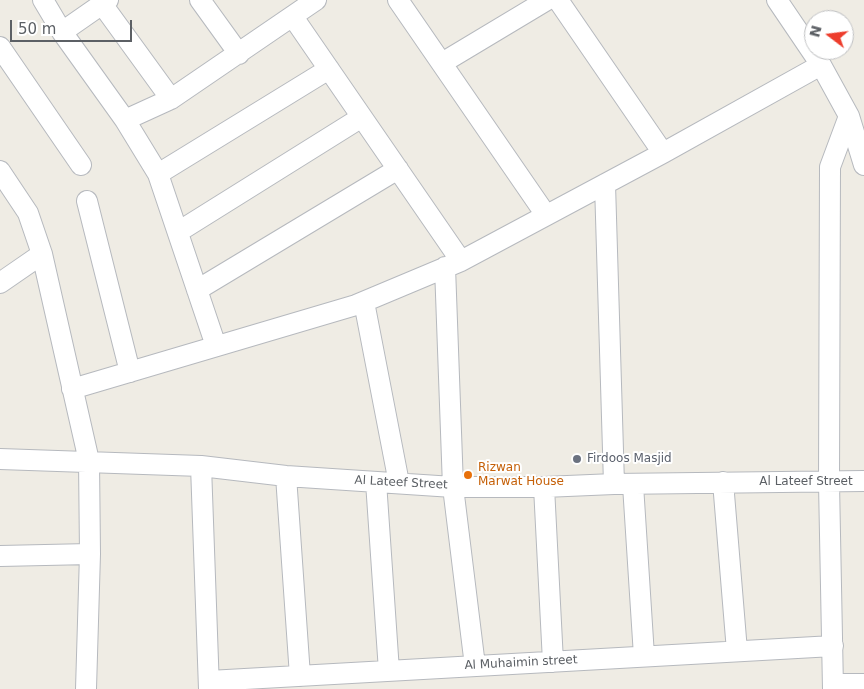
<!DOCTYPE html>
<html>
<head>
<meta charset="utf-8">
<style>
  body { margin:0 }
  #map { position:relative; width:864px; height:689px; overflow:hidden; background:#efece4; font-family:"DejaVu Sans",sans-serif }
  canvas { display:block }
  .north { position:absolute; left:804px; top:10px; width:50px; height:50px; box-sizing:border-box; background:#fff; border:1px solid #bebfc1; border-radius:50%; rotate:285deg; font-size:14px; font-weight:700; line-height:20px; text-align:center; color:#5c6065 }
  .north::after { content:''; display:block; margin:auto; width:18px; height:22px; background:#ed3d2c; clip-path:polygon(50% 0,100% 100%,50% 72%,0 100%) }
  .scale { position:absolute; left:10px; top:20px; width:122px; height:22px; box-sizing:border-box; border:2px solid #5c6065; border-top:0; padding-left:6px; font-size:15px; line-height:18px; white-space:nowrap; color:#5c6065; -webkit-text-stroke:4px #fff; paint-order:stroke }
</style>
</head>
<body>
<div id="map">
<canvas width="864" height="689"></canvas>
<div class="north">N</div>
<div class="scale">50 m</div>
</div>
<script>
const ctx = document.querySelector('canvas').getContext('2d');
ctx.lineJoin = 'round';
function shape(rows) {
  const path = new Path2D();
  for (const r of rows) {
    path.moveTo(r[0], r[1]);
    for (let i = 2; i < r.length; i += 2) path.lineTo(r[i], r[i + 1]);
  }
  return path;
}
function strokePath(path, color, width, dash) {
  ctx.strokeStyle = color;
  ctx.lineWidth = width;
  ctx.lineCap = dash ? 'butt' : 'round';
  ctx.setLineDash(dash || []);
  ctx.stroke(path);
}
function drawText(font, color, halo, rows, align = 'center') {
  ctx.font = font + ' "DejaVu Sans",sans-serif';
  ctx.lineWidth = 4;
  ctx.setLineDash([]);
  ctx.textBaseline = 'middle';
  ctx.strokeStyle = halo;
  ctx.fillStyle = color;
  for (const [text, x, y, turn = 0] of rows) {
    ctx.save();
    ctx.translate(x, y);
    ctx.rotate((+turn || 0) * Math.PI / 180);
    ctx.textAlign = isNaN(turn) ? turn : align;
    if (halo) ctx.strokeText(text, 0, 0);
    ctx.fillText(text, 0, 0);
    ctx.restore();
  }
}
const minor = shape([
  [43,0,62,32,125,120,158,174,216,346],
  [200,0,239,54],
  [398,0,546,215],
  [558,0,663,153],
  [777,0,821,65,849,116,864,165],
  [102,4,171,99],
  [293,17,461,261],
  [62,32,108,0],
  [0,47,81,165],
  [442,63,547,0],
  [125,120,171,99,316,0],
  [0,171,28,213,42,254,89,461,90,554,86,689],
  [158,174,329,69],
  [605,184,614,484],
  [87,201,130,372],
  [178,232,362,117],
  [445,267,453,487,475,666],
  [0,283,42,254],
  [197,290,398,169],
  [364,302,399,483],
  [72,389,356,305,461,261,663,153,821,65],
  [0,459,201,466,286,476,453,487,544,487,614,484,864,481],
  [201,466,209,689],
  [286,476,300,676],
  [376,482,389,671],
  [723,482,737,651],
  [633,485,644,656],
  [544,487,553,662],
  [0,556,90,554],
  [209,681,833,646],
  [833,684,864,684],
  [833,689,829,483,830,167,849,116]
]);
strokePath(minor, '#b6b9be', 22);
strokePath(minor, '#fff', 20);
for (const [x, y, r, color] of [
  [577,459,5,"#6b7280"],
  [468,475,5,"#e8710a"]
]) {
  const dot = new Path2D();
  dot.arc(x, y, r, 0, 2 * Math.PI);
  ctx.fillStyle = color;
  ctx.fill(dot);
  strokePath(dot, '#fff', 2);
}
drawText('12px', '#5b616d', '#fff', [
  ["Firdoos Masjid",587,459]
], 'left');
drawText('12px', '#c56008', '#fff', [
  ["Rizwan",478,468],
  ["Marwat House",478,482]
], 'left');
drawText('12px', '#5c6065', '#fff', [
  ["Al Lateef Street",806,482],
  ["Al Lateef Street",401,483,3],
  ["Al Muhaimin street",521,663,-3]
]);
</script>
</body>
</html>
